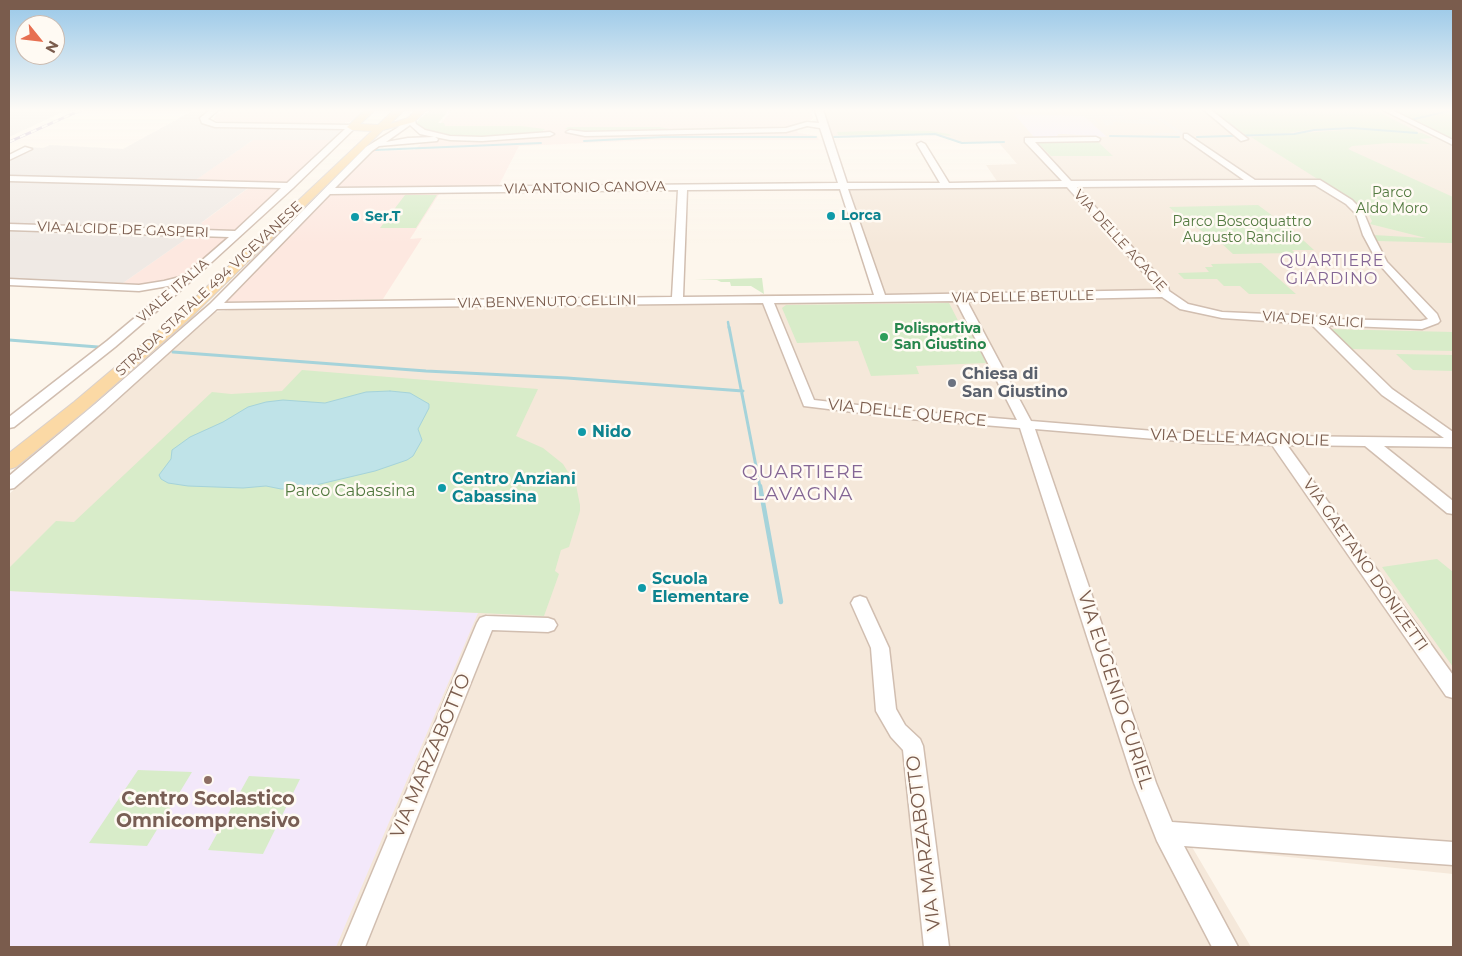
<!DOCTYPE html>
<html>
<head>
<meta charset="utf-8">
<style>
  body { margin:0 }
  #map { position:relative; width:1462px; height:956px; overflow:hidden; background:#fdf6ec; font-family:Montserrat,sans-serif }
  canvas { display:block }
  .frame { position:absolute; inset:0; border:10px solid #7a5c4d; pointer-events:none }
  .north { position:absolute; left:15px; top:15px; width:50px; height:50px; box-sizing:border-box; background:#fffaf3; border:1px solid #cabbb1; border-radius:50%; rotate:119deg; font-size:14px; font-weight:700; line-height:20px; text-align:center; color:#7a5c4d }
  .north::after { content:''; display:block; margin:auto; width:18px; height:22px; background:#e76f51; clip-path:polygon(50% 0,100% 100%,50% 72%,0 100%) }
</style>
</head>
<body>
<div id="map">
<canvas width="1462" height="956"></canvas>
<div class="frame"></div>
<div class="north">N</div>
</div>
<script>
const ctx = document.querySelector('canvas').getContext('2d');
ctx.lineJoin = 'round';
function paint(path, color) {
  ctx.fillStyle = color;
  ctx.fill(path, 'evenodd');
}
function shape(rows) {
  const path = new Path2D();
  for (const r of rows) {
    path.moveTo(r[0], r[1]);
    for (let i = 2; i < r.length; i += 2) path.lineTo(r[i], r[i + 1]);
  }
  return path;
}
function strokePath(path, color, width, dash) {
  ctx.strokeStyle = color;
  ctx.lineWidth = width;
  ctx.lineCap = dash ? 'butt' : 'round';
  ctx.setLineDash(dash || []);
  ctx.stroke(path);
}
function drawText(font, color, halo, rows, align = 'center') {
  ctx.font = font + ' Montserrat,sans-serif';
  ctx.lineWidth = 5;
  ctx.setLineDash([]);
  ctx.textBaseline = 'middle';
  ctx.strokeStyle = halo;
  ctx.fillStyle = color;
  for (const [text, x, y, turn = 0] of rows) {
    ctx.save();
    ctx.translate(x, y);
    ctx.rotate((+turn || 0) * Math.PI / 180);
    ctx.textAlign = isNaN(turn) ? turn : align;
    if (halo) ctx.strokeText(text, 0, 0);
    ctx.fillText(text, 0, 0);
    ctx.restore();
  }
}
paint(shape([
  [821,110,1382,110,1453,144,1453,874,1192,847,1251,947,9,947,9,494,214,312,239,309,762,302,760,294,873,294,839,189,1001,187,986,165,1017,164,999,143,959,143,936,135,830,138]
]), '#f5e8da');
paint(shape([
  [224,110,367,110,354,121,338,124,222,123,214,120,215,116],
  [453,110,811,110,813,119,792,126,799,133,817,136,819,140,656,140,519,146,498,187,443,188,410,239,422,238,383,299,226,302,371,151,415,150],
  [253,140,334,140,281,192,189,273,181,278,147,285,123,283,193,234,200,224,251,186,189,184]
]), '#fde8e0');
paint(shape([
  [9,110,67,110,9,137],
  [194,110,209,110,199,118,200,121,208,126,223,129,338,129,342,133,334,140,253,140,190,184,252,185,201,223,203,225,193,234,123,283,9,279,9,155,27,147,43,148,50,145,123,149],
  [1061,114,1123,115,1126,118,1094,118,1099,125,1094,125,1084,116,1063,115],
  [1136,117,1160,117,1187,135,1156,135,1154,133,1178,133,1157,119,1147,119,1154,120,1161,125,1113,122,1113,125,1105,125,1100,119,1139,120]
]), '#efe9e4');
paint(shape([
  [1014,114,1084,116,1107,137,1064,134,1058,134,1057,136,1034,137],
  [9,591,478,613,336,947,9,947]
]), '#f3e8fa');
paint(shape([
  [431,110,449,110,438,123,444,123,445,126,521,126,545,129,540,133,503,137,446,136,429,132,416,124,420,118],
  [1211,110,1375,110,1418,132,1402,133,1353,127,1312,129,1289,133,1246,135],
  [1391,110,1453,110,1453,140,1410,120],
  [568,127,659,127,670,129,734,127,747,129,580,133,565,129],
  [1356,129,1422,133,1433,138,1419,139,1430,144,1390,143,1352,146,1348,149,1453,197,1453,243,1377,241,1373,235,1426,238,1370,224,1372,221,1369,215,1354,202,1251,137],
  [894,130,931,131,949,134,951,136,931,134,838,135,837,132],
  [1098,142,1113,156,1051,156,1038,143],
  [405,195,437,195,416,228,380,228],
  [1258,205,1293,231,1314,250,1292,250,1295,253,1233,254,1219,241,1185,221,1169,207],
  [1261,263,1296,294,1249,294,1240,286,1224,286,1217,279,1184,279,1178,273,1209,272,1205,267,1213,267,1211,264],
  [762,278,764,294,751,286,731,286,730,282,721,282,717,280,694,280],
  [949,303,965,334,972,334,986,363,916,366,919,374,871,376,858,341,797,343,782,308,786,305],
  [1329,329,1453,332,1453,351,1349,349],
  [1396,354,1453,355,1453,371,1413,370],
  [302,370,538,389,516,436,543,448,563,464,576,485,580,505,580,511,569,547,561,550,555,571,559,574,544,616,9,591,9,568,56,521,74,522,212,392,231,394,282,391],
  [1437,559,1453,572,1453,667,1382,567],
  [138,770,192,772,147,846,89,843],
  [249,776,300,779,263,854,208,850]
]), '#d8ecc9');
const water = shape([
  [390,391,410,393,429,404,429,408,418,429,422,440,413,456,407,460,375,471,299,489,281,489,266,486,243,488,188,486,168,483,161,479,159,475,171,459,172,450,190,437,223,422,248,407,266,402,283,400,325,403,366,392,390,391]
]);
paint(water, '#bfe3e8');
strokePath(water, '#a5d3da', 1);
strokePath(shape([
  [1410,120,1453,110],
  [1110,136,1179,137],
  [834,137,935,134,962,143,1004,142],
  [1197,137,1294,134,1314,130,1352,128,1417,133],
  [584,141,663,137,816,137],
  [375,150,541,143]
]), '#a5d3da', 2);
strokePath(shape([
  [728,322,729,328]
]), '#a5d3da', 2.5);
strokePath(shape([
  [729,327,760,487],
  [9,340,98,347],
  [173,352,426,371,567,378,743,391]
]), '#a5d3da', 3);
strokePath(shape([
  [760,486,781,602]
]), '#a5d3da', 4.5);
const minor = shape([
  [210,110,218,110,208,119,216,123,352,125,356,127,293,188,180,291,115,347,14,427,9,428,9,417,107,341,174,285,139,291,9,285,9,279,139,285,164,281,184,276,229,237,9,230,9,224,235,231,281,188,9,181,9,176,287,183,345,129,215,127,202,123,200,118,210,110],
  [815,110,823,110,847,183,940,183,917,144,921,142,925,144,949,183,1062,181,1025,142,1025,138,1096,137,1100,139,1099,141,1035,142,1071,181,1244,180,1184,138,1184,134,1187,134,1255,180,1320,180,1352,200,1363,211,1373,235,1387,262,1437,314,1440,321,1438,323,1422,329,1326,325,1392,389,1453,432,1453,447,1384,446,1453,501,1453,514,1447,513,1365,446,1287,445,1453,675,1453,698,1446,696,1272,445,1203,443,1035,429,1156,783,1172,822,1453,842,1453,865,1184,846,1238,947,1212,947,1157,841,1134,783,1020,428,910,419,804,406,763,303,217,309,105,410,14,488,9,489,9,476,95,404,210,304,366,147,397,128,408,118,414,118,416,124,425,130,450,136,482,137,550,132,554,134,550,136,482,141,450,140,435,137,438,139,437,141,379,146,372,151,335,188,838,183,820,128,807,126,786,132,585,136,566,132,570,130,585,132,786,128,807,122,819,123,815,110],
  [410,125,420,134,434,137,408,138,386,142,410,125],
  [1315,185,1346,204,1356,214,1363,235,1378,263,1428,319,1421,321,1327,319,1313,316,1222,312,1188,304,1169,291,1168,286,1077,187,1315,185],
  [1067,187,1159,290,885,295,848,189,1067,187],
  [840,189,874,295,683,297,687,190,840,189],
  [678,190,672,297,224,303,330,194,678,190],
  [1162,297,1180,309,1222,318,1311,324,1382,395,1444,438,1203,435,1031,421,967,301,1162,297],
  [956,301,1017,420,910,411,814,400,774,303,956,301],
  [1204,110,1211,110,1248,139,1241,141,1204,110],
  [1383,110,1392,110,1453,140,1453,145,1383,110],
  [25,147,32,149,9,160,9,155,25,147],
  [860,596,866,598,889,648,896,709,905,725,920,739,923,746,949,947,924,947,903,750,891,737,876,711,871,648,851,603,854,598,860,596],
  [486,616,548,618,554,620,557,625,554,630,548,632,492,630,365,947,341,947,477,623,480,618,486,616]
]);
const major = shape([
  [365,110,375,110,360,124,378,125,394,110,404,110,390,124,408,118,416,110,426,110,414,122,383,130,187,321,86,410,16,467,9,469,9,453,74,402,177,315,372,131,352,130,347,127,365,110]
]);
strokePath(minor, '#d1beb0', 3);
strokePath(major, '#dad1cd', 2);
paint(minor, '#fff');
paint(major, '#fbd9a5');
const rail = shape([
  [9,142,81,110]
]);
strokePath(rail, '#b9a8c9', 3);
strokePath(rail, '#fffaf3', 2, [6]);
const sky = ctx.createLinearGradient(0, 0, 0, 244);
sky.addColorStop(0, '#97c7e8');
sky.addColorStop(0.45, '#fefbf6');
sky.addColorStop(1, '#fefbf600');
ctx.fillStyle = sky;
ctx.fillRect(0, 0, 1462, 244);
for (const [x, y, r, color] of [
  [831,216,5,"#0f9aa8"],
  [355,217,5,"#0f9aa8"],
  [884,337,5,"#2e9e5b"],
  [952,383,5,"#6b7280"],
  [582,432,5,"#0f9aa8"],
  [442,488,5,"#0f9aa8"],
  [642,588,5,"#0f9aa8"],
  [208,780,5,"#8d6e63"]
]) {
  const dot = new Path2D();
  dot.arc(x, y, r, 0, 2 * Math.PI);
  ctx.fillStyle = color;
  ctx.fill(dot);
  strokePath(dot, '#fffaf3', 2);
}
drawText('14px', '#7a5c4d', '#fffaf3', [
  ["VIA ANTONIO CANOVA",585,188,-1],
  ["VIA ALCIDE DE GASPERI",123,230,2],
  ["VIA DELLE ACACIE",1120,241,48],
  ["STRADA STATALE 494 VIGEVANESE",209,289,-43],
  ["VIALE ITALIA",173,291,-41],
  ["VIA DELLE BETULLE",1023,297,-1],
  ["VIA BENVENUTO CELLINI",547,302,-1],
  ["VIA DEI SALICI",1313,320,4]
]);
drawText('14px', '#537a41', '#fffaf3', [
  ["Parco",1392,193],
  ["Aldo Moro",1392,209],
  ["Parco Boscoquattro",1242,222],
  ["Augusto Rancilio",1242,238]
]);
drawText('bold 14px', '#0d838f', '#fffaf3', [
  ["Lorca",841,216],
  ["Ser.T",365,217]
], 'left');
drawText('bold 14px', '#27864d', '#fffaf3', [
  ["Polisportiva",894,329],
  ["San Giustino",894,345]
], 'left');
ctx.letterSpacing = '1px';
drawText('16px', '#846695', '#fffaf3', [
  ["QUARTIERE",1332,261],
  ["GIARDINO",1332,279]
]);
ctx.letterSpacing = '0px';
drawText('bold 16px', '#5b616d', '#fffaf3', [
  ["Chiesa di",962,374],
  ["San Giustino",962,392]
], 'left');
drawText('16px', '#7a5c4d', '#fffaf3', [
  ["VIA DELLE QUERCE",907,413,6],
  ["VIA DELLE MAGNOLIE",1240,438,2],
  ["VIA GAETANO DONIZETTI",1365,565,55]
]);
drawText('bold 16px', '#0d838f', '#fffaf3', [
  ["Nido",592,432],
  ["Centro Anziani",452,479],
  ["Cabassina",452,497],
  ["Scuola",652,579],
  ["Elementare",652,597]
], 'left');
drawText('16px', '#537a41', '#fffaf3', [
  ["Parco Cabassina",350,491]
]);
ctx.letterSpacing = '1px';
drawText('19px', '#846695', '#fffaf3', [
  ["QUARTIERE",803,472],
  ["LAVAGNA",803,494]
]);
ctx.letterSpacing = '0px';
drawText('19px', '#7a5c4d', '#fffaf3', [
  ["VIA EUGENIO CURIEL",1115,690,72],
  ["VIA MARZABOTTO",431,756,-67],
  ["VIA MARZABOTTO",924,843,-97]
]);
drawText('bold 19px', '#785e54', '#fffaf3', [
  ["Centro Scolastico",208,799],
  ["Omnicomprensivo",208,821]
]);
</script>
</body>
</html>
